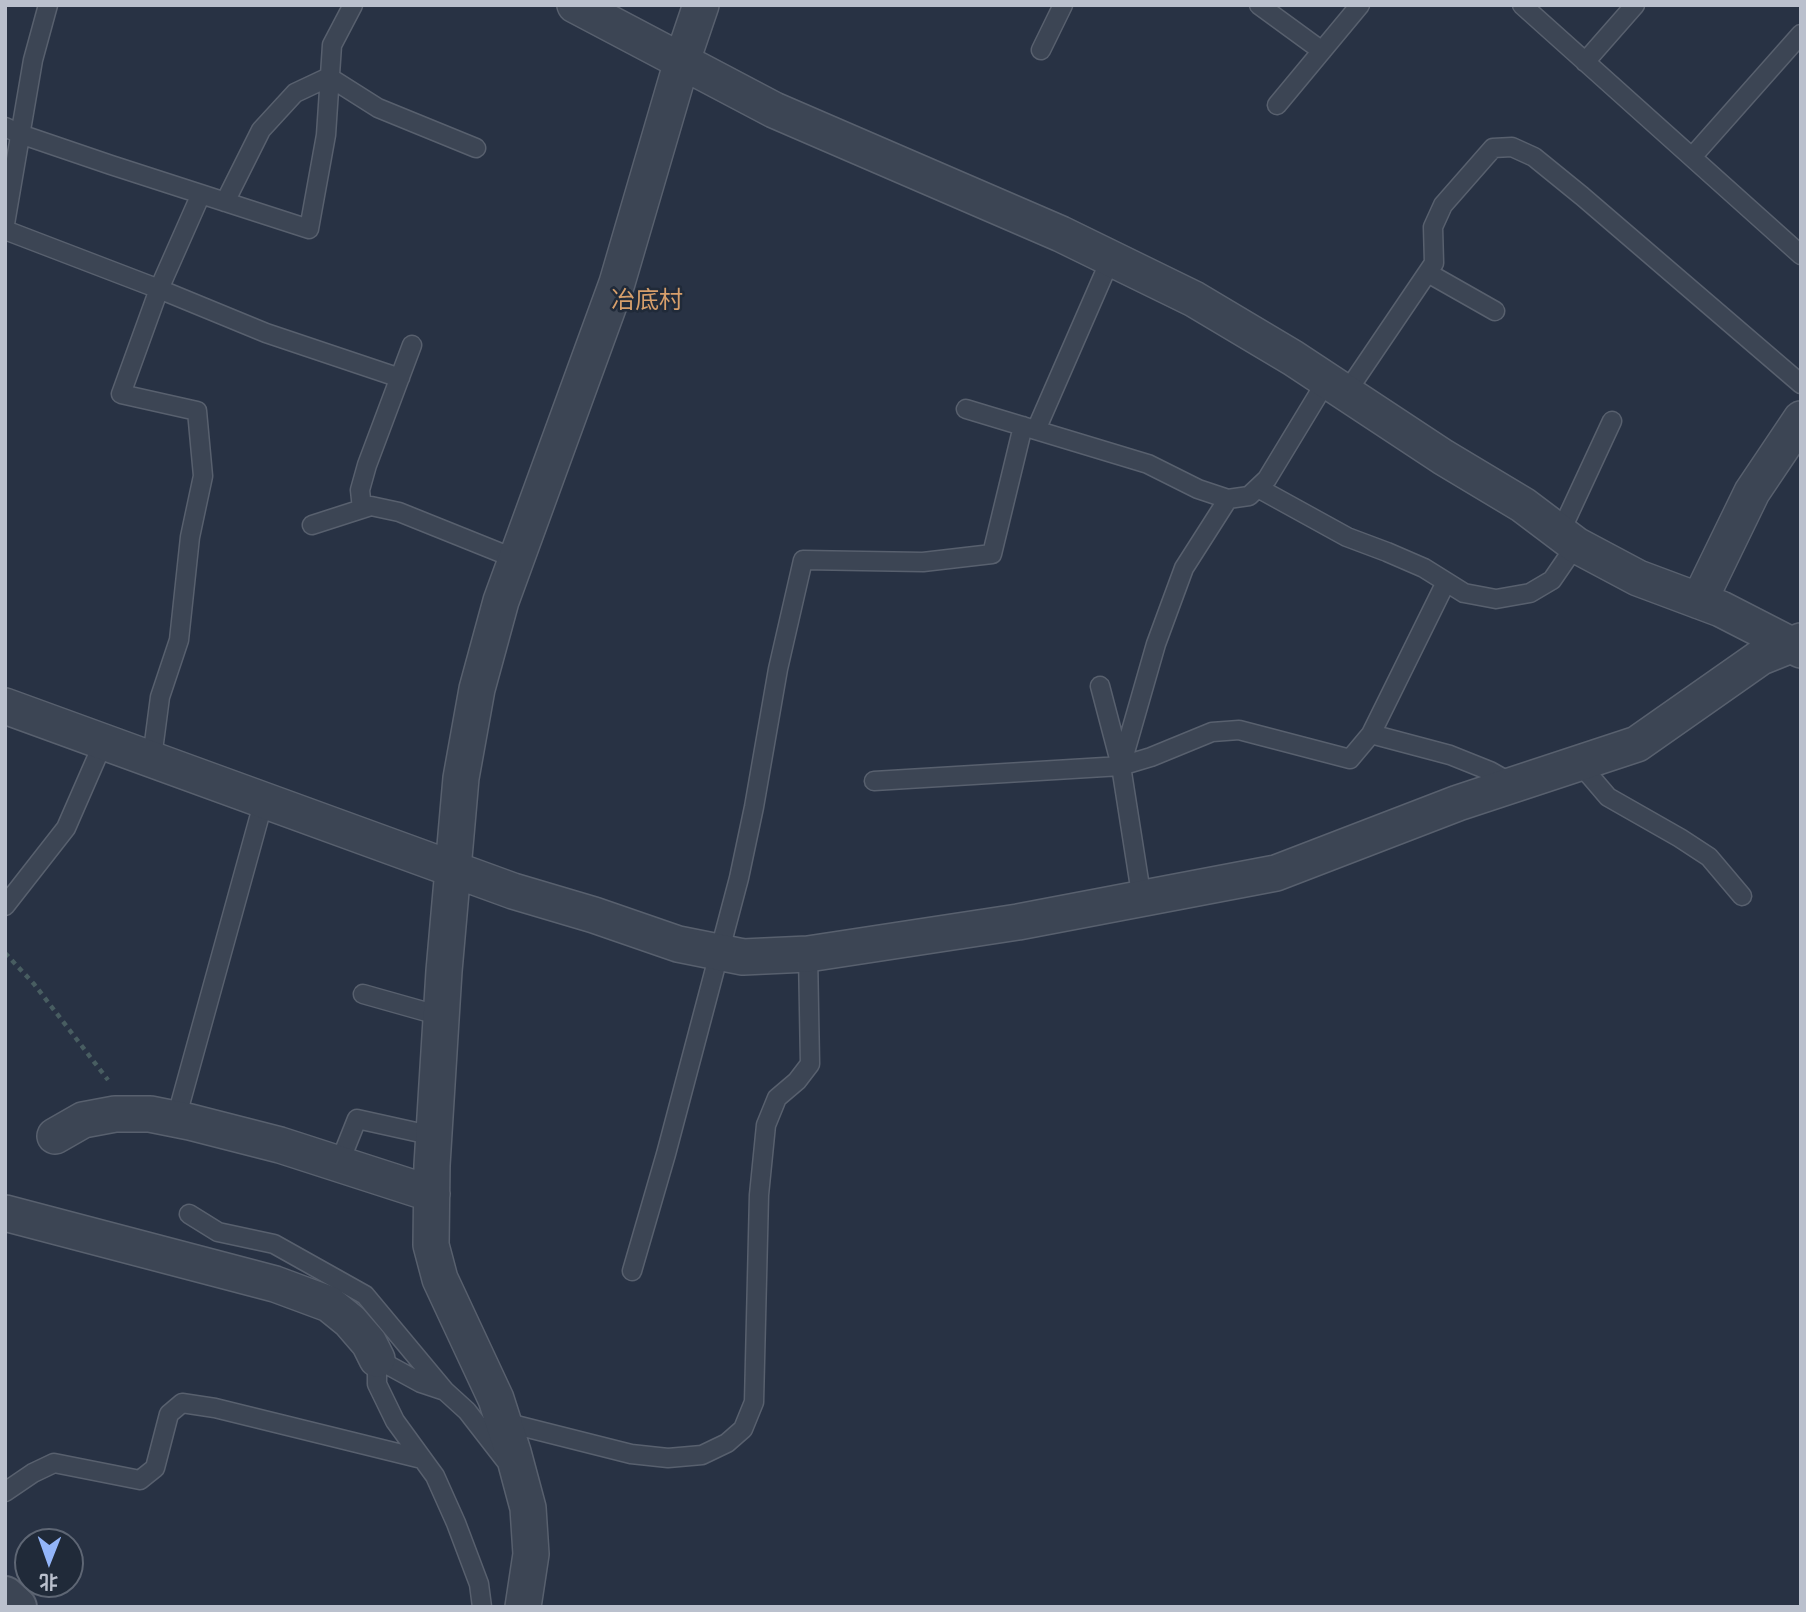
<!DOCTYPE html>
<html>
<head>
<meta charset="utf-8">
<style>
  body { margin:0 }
  #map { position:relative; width:1806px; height:1612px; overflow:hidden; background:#283244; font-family:Lato,"Noto Sans SC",sans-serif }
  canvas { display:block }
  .frame { position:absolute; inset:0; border:7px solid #bac0cd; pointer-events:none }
  .north { position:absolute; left:14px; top:1528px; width:70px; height:70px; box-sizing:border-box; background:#202a39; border:2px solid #5e6674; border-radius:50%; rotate:181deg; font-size:19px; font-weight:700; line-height:28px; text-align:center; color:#bac0cd }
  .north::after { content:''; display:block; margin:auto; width:24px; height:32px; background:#93b5f9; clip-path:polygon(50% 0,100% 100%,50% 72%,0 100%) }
</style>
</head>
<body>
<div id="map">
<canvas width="1806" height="1612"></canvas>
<div class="frame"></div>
<div class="north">北</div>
</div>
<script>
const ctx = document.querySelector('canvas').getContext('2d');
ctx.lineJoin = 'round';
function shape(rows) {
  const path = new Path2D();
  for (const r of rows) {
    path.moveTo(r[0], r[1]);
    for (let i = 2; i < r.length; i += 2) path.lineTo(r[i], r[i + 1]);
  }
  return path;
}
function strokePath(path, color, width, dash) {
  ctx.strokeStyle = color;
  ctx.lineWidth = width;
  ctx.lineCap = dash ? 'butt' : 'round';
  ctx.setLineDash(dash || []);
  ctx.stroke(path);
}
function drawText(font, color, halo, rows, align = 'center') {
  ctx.font = font + ' Lato,"Noto Sans SC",sans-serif';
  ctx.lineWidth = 5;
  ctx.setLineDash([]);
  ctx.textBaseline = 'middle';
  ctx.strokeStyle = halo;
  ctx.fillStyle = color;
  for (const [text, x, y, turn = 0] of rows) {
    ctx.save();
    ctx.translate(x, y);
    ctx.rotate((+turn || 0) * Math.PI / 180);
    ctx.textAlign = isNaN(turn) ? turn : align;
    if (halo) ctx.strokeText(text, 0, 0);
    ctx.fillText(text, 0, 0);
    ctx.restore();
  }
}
const service = shape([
  [1259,5,1322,51],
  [1522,5,1801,255],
  [1041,50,1063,5],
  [1585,62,1635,5],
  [1277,105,1360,5],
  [5,127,20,134,111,165,309,229,326,135,332,45,353,5],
  [1692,157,1801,34],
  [225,202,261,130,295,93,329,77,378,108,476,148],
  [5,224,33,60,48,5],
  [5,230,159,289,266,333,400,378],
  [1428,273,1495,311],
  [1346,393,1434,263,1433,227,1443,205,1493,148,1512,147,1534,157,1582,196,1801,384],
  [966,409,1148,464,1198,489,1228,499,1249,496,1267,479,1327,380],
  [1036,430,1111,258],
  [1258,488,1347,537,1387,552,1424,568,1464,593,1496,599,1530,593,1552,580,1576,545],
  [362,509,360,490,367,465,412,345],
  [312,525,371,506,399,512,516,559],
  [1560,533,1612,421],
  [1446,582,1371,734,1450,755,1490,771,1513,784],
  [1100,686,1121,766,1142,900],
  [152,758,160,697,179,640,190,537,203,476,197,411,121,394,159,289,201,194],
  [1579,763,1608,797,1680,838,1709,857,1742,896],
  [1121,766,1156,644,1184,568,1228,499],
  [874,781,1121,766,1151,757,1212,732,1239,730,1350,759,1371,734],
  [5,906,66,828,104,741],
  [363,994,441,1016],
  [176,1119,264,800],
  [339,1164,357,1119,434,1136],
  [189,1214,218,1232,274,1244,365,1295,445,1391],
  [632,1271,666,1154,739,878,754,807,778,669,803,560,923,562,992,554,1023,426],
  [504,1422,631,1454,668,1458,702,1455,727,1443,743,1429,754,1402,759,1195,766,1125,777,1098,797,1081,810,1064,808,954],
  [5,1492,33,1473,54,1463,140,1480,155,1468,169,1414,182,1403,215,1408,422,1459],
  [482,1607,479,1584,456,1523,435,1476,395,1421,377,1384,377,1359,421,1383,445,1391,467,1411,505,1460]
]);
const minor = shape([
  [575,5,774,110,1061,234,1194,299,1293,358,1443,457,1523,505,1576,545,1638,578,1721,609,1801,650],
  [1699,601,1752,492,1801,419],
  [5,706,513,891,594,915,678,944,743,957,808,954,1018,922,1276,873,1458,803,1637,744,1761,657,1801,641],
  [55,1136,83,1120,115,1114,150,1114,190,1122,280,1145,432,1194],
  [5,1213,275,1284,329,1304,350,1321,369,1343,377,1359],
  [523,1607,531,1554,528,1508,513,1452,496,1399,440,1279,431,1245,432,1165,444,971,461,778,477,689,501,601,617,283,682,61,701,5]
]);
const tertiary = shape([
  [5,1596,17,1607]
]);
strokePath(service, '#58606e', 21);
strokePath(minor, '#58606e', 38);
strokePath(tertiary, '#58606e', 42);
strokePath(shape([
  [5,953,34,984,108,1080]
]), '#485d61', 4.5, [5, 5]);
strokePath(service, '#3c4554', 18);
strokePath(minor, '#3c4554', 35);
strokePath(tertiary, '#3c4554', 38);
drawText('24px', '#d79f6b', '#202a39', [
  ["冶底村",647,300]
]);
</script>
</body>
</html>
